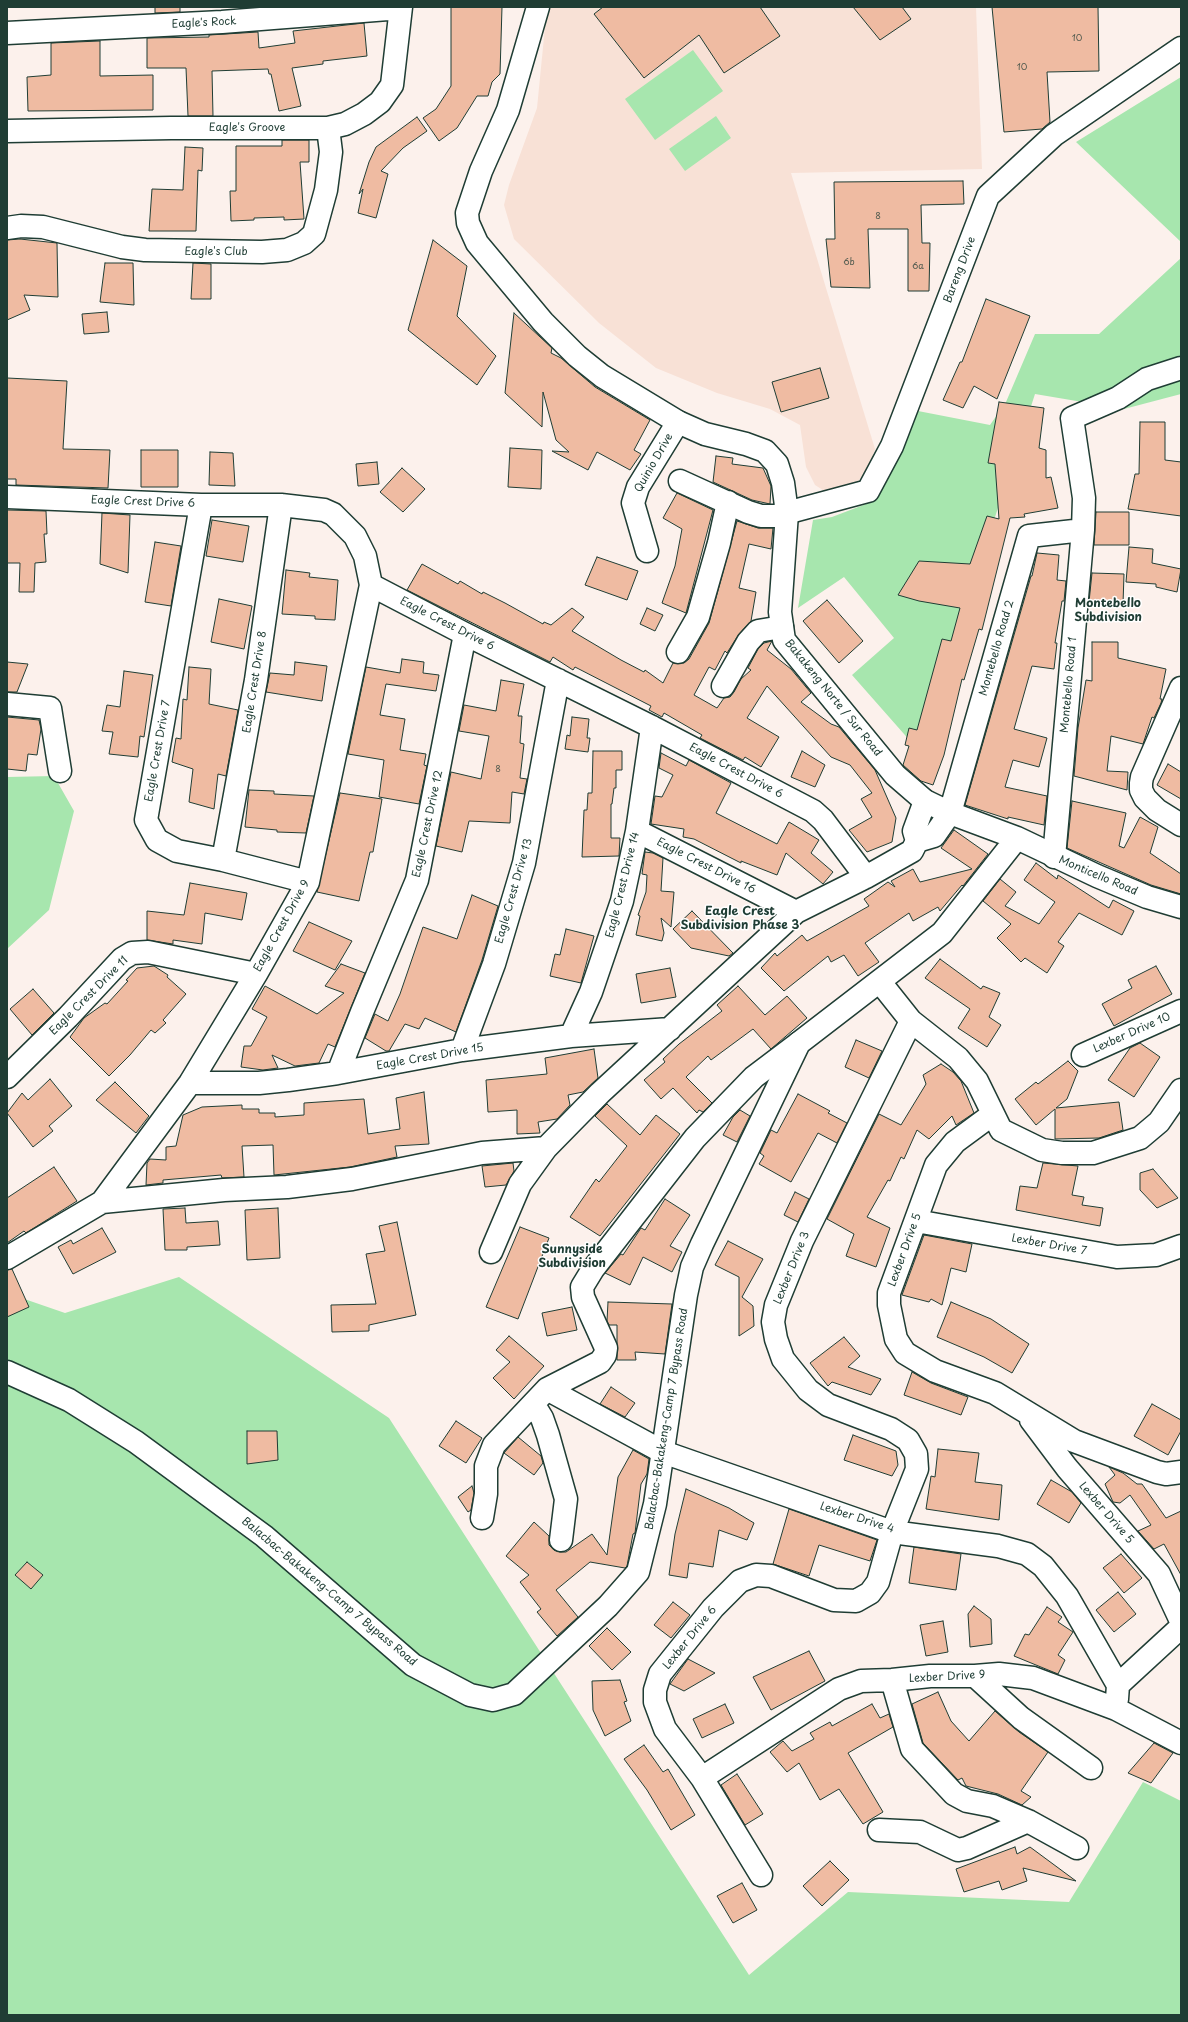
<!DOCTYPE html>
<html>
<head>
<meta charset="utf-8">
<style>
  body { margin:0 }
  #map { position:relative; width:1188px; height:2022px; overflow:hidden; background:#fcf1ec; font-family:"Playpen Sans",sans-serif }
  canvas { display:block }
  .frame { position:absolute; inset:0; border:8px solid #1f3d34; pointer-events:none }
</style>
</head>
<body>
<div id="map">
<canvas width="1188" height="2022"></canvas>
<div class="frame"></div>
</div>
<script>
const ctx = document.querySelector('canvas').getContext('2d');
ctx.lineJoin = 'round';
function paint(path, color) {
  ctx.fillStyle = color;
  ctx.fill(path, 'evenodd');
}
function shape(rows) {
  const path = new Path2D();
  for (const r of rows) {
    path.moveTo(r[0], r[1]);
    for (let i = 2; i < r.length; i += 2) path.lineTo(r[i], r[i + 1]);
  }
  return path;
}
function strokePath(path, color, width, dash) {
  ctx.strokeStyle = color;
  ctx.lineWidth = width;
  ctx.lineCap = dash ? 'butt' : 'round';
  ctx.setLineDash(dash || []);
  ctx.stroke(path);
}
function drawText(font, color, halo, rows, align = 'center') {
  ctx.font = font + ' "Playpen Sans",sans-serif';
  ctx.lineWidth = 3;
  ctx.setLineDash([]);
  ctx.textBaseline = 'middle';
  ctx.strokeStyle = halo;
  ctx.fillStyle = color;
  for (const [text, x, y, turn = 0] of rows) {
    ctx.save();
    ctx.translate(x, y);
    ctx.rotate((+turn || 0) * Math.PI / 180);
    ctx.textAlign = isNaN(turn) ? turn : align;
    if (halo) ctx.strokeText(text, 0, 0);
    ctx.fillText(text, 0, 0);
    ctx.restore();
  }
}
paint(shape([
  [547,7,976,7,982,169,791,173,875,449,867,473,853,485,826,492,815,485,806,467,800,425,770,409,717,393,656,368,599,323,514,239,504,205,509,185,537,108]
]), '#f8e1d6');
paint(shape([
  [693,50,723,91,655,140,625,99],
  [1181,77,1181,242,1076,142],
  [716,116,731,138,685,171,669,149],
  [1181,258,1181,394,1124,409,1035,394,919,751,852,675,894,638,844,577,798,608,813,520,832,517,874,501,918,411,990,425,1006,402,1035,334,1099,334],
  [54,776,74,811,49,910,7,949,7,777],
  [179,1277,389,1418,749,1975,848,1892,1069,1902,1143,1782,1181,1801,1181,2015,7,2015,7,1293,65,1313]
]), '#a7e6ae');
const building = shape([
  [155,7,180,7,180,12,155,13,155,7],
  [451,7,502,7,500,74,492,82,488,96,477,96,457,128,439,141,423,118,436,109,451,86,451,7],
  [603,7,760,7,780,36,724,73,699,35,644,78,594,14,603,7],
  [853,7,902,7,911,19,880,40,853,7],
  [992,7,1098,7,1099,71,1047,72,1050,122,1042,129,1004,132,992,7],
  [364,23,367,56,323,61,323,64,292,68,301,106,279,111,271,74,269,74,268,69,212,71,213,116,188,116,186,68,147,68,147,38,209,37,209,35,258,32,259,48,295,43,293,31,364,23],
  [100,41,100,76,153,75,153,110,28,111,27,77,51,75,51,43,100,41],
  [417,117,427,131,403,148,381,171,388,174,376,218,358,213,363,189,359,194,369,162,376,147,417,117],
  [282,140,309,140,309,162,300,162,304,219,284,220,284,217,254,218,254,220,231,221,230,191,236,191,236,146,282,146,282,140],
  [185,147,203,148,202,171,198,170,196,231,149,231,152,189,183,190,185,147],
  [963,181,964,204,921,205,922,243,930,243,929,291,908,291,908,229,868,229,870,288,831,287,826,239,835,239,834,182,963,181],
  [20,239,57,243,58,297,24,295,30,310,7,320,7,240,20,239],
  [433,240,467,266,457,316,496,356,477,385,408,330,433,240],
  [105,263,133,263,134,305,100,302,105,263],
  [193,263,211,264,211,299,191,299,193,263],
  [986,299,1030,316,997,399,974,386,963,408,943,400,960,362,962,362,986,299],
  [107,312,109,332,84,334,82,314,107,312],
  [514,313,552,348,551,353,561,358,595,387,650,420,634,450,641,454,630,470,597,452,588,470,552,451,569,452,556,440,543,392,542,427,505,393,514,313],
  [820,368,829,398,781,412,772,382,820,368],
  [7,378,67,381,63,449,110,450,108,488,16,485,16,479,7,479,7,378],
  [999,402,1044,408,1039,448,1046,450,1046,478,1051,477,1058,508,1024,514,1025,517,1010,518,982,630,979,629,964,680,962,679,944,755,933,785,921,781,903,765,909,746,905,745,909,728,917,730,942,639,951,641,960,608,919,601,898,595,919,561,970,564,987,516,999,519,995,464,988,463,999,402],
  [1140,422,1165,422,1165,460,1181,462,1181,516,1128,509,1135,474,1139,474,1140,422],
  [510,448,542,450,541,489,508,487,510,448],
  [141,450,178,450,178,487,141,487,141,450],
  [210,452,233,453,235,486,209,485,210,452],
  [716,456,733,458,732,464,763,468,771,486,770,504,752,500,713,482,716,456],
  [377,462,379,484,358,486,356,464,377,462],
  [402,468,425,489,403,512,380,492,402,468],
  [677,493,713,510,686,613,662,603,675,566,682,529,663,518,677,493],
  [7,510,46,511,47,534,44,534,46,562,35,563,34,592,19,592,20,563,7,563,7,510],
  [1096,512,1129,512,1129,545,1094,545,1096,512],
  [102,513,130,515,128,573,100,564,102,513],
  [212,520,249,526,243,562,206,556,212,520],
  [737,521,758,528,773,528,771,549,749,544,739,588,756,592,751,621,739,634,727,653,725,651,715,670,709,667,694,695,717,708,724,698,730,697,734,692,741,679,751,670,748,668,758,649,764,643,772,641,767,650,791,669,811,693,801,702,831,724,839,727,875,770,896,818,892,842,867,852,849,830,872,817,861,799,872,793,850,765,831,757,767,686,747,718,779,737,761,767,745,757,743,760,700,738,702,735,664,713,662,717,649,710,651,706,575,667,573,670,553,657,550,662,407,590,422,564,458,584,460,581,482,594,483,592,505,603,543,624,544,622,551,625,572,608,584,617,572,631,621,660,644,672,645,670,663,683,673,663,684,663,689,659,709,623,737,521],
  [155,542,181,546,171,606,145,602,155,542],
  [1129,547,1153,549,1152,563,1181,569,1177,592,1156,587,1156,584,1126,582,1129,547],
  [1037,553,1059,555,1057,580,1066,581,1064,601,1062,601,1055,643,1057,643,1054,669,1032,666,1014,729,1047,738,1039,767,1013,760,1005,787,1047,796,1044,825,1008,817,1008,819,965,805,1031,576,1032,576,1037,553],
  [597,557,638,571,627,600,585,585,597,557],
  [286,570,310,573,309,577,338,580,335,620,315,619,315,616,282,614,286,570],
  [1092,573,1124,574,1123,604,1089,602,1092,573],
  [219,599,252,606,244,649,211,642,219,599],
  [827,600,863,641,839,663,803,621,827,600],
  [647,608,663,615,655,631,640,624,647,608],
  [1092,642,1118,642,1118,658,1166,669,1160,699,1162,699,1161,703,1154,718,1152,717,1143,744,1111,736,1107,771,1128,772,1127,790,1074,776,1078,728,1086,680,1092,681,1092,642],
  [402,659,424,662,423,673,439,675,436,691,386,684,380,715,405,719,400,750,426,754,424,765,427,766,419,804,379,797,384,760,348,754,366,667,400,673,402,659],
  [7,662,28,664,17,692,7,692,7,662],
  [295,662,327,666,322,701,266,692,270,673,294,675,295,662],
  [189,667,211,669,209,704,238,710,226,776,218,774,214,809,189,802,193,769,172,762,176,738,181,739,183,699,187,700,189,667],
  [124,671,153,675,144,737,140,736,138,757,109,754,113,732,102,731,107,705,120,707,124,671],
  [501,680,524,684,518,716,522,716,520,743,524,744,520,778,527,779,524,794,512,792,510,823,469,821,462,852,436,846,451,772,481,779,489,736,459,731,464,705,496,711,501,680],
  [7,717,39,720,41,729,37,755,28,754,26,771,7,769,7,717],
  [572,717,589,719,587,738,590,738,588,752,565,749,567,735,570,736,572,717],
  [593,751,622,751,622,770,616,770,616,788,614,788,612,804,611,804,611,838,620,838,619,856,582,857,584,810,587,810,588,793,592,793,593,751],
  [802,751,825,765,815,787,791,777,802,751],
  [661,753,686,766,689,760,731,783,716,813,777,844,789,822,819,840,811,853,833,872,823,884,786,853,777,875,741,861,741,863,694,839,683,837,684,829,651,824,655,796,662,797,673,775,659,768,661,753],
  [1168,764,1181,772,1181,799,1157,785,1168,764],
  [249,790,274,791,274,794,314,796,306,833,277,832,277,830,245,827,249,790],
  [340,793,382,799,373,852,370,852,359,901,317,892,340,793],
  [1072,801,1126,813,1119,846,1124,848,1140,817,1158,827,1150,853,1181,874,1181,894,1151,885,1067,848,1072,801],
  [954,830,988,854,963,886,962,885,940,911,938,907,913,921,909,913,865,943,879,962,858,976,844,955,831,962,828,956,784,991,761,968,775,953,777,956,802,935,807,941,869,906,864,899,888,882,895,887,891,881,913,869,920,882,972,869,941,848,954,830],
  [645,852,653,853,663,858,661,891,674,892,671,927,661,918,664,933,662,941,636,935,640,916,638,915,646,892,647,875,642,874,645,852],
  [1036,863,1057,879,1058,875,1109,908,1113,900,1134,911,1122,935,1079,913,1058,942,1064,946,1047,973,1025,958,1021,962,997,938,1011,924,983,901,1000,879,1016,892,1005,906,1039,924,1055,902,1024,880,1036,863],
  [190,883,247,893,242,920,205,913,202,944,173,940,173,944,147,940,147,911,184,915,190,883],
  [472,895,498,906,482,960,456,1032,425,1018,419,1029,405,1024,389,1051,386,1051,365,1038,375,1014,388,1021,400,994,423,927,457,939,472,895],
  [692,911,733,953,729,956,691,948,673,929,692,911],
  [309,922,352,941,335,970,293,951,309,922],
  [566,929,594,936,581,983,550,976,555,954,560,955,566,929],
  [940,959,981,989,983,986,1000,993,989,1017,1001,1025,987,1047,958,1028,970,1009,925,978,940,959],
  [341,964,365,973,335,1047,328,1044,319,1063,295,1066,272,1055,278,1068,263,1070,241,1067,244,1046,251,1046,267,1017,252,1009,265,986,317,1014,344,993,325,986,341,964],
  [154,966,168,975,167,977,186,994,163,1020,166,1023,155,1033,151,1030,130,1055,109,1076,70,1037,84,1018,105,1003,107,1004,128,981,126,980,137,968,154,966],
  [1156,966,1172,994,1114,1026,1102,1004,1132,988,1128,980,1156,966],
  [670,968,676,997,641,1003,636,974,670,968],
  [738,986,765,1015,787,996,807,1018,771,1049,753,1029,711,1060,708,1056,686,1077,712,1103,703,1112,699,1110,697,1113,673,1088,661,1099,644,1080,665,1062,663,1059,679,1044,722,1011,717,1005,738,986],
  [33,989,54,1013,32,1035,10,1009,33,989],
  [856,1040,882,1051,869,1078,845,1067,856,1040],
  [1140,1043,1160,1057,1134,1097,1108,1080,1130,1048,1140,1043],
  [594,1049,598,1078,583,1092,568,1095,570,1105,557,1119,538,1122,540,1133,517,1134,517,1110,488,1112,486,1080,547,1074,545,1058,594,1049],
  [1068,1061,1078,1071,1067,1099,1056,1108,1119,1102,1123,1130,1099,1138,1055,1139,1055,1109,1036,1125,1015,1099,1036,1082,1038,1084,1068,1061],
  [941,1064,953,1072,961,1081,974,1113,956,1125,952,1116,929,1139,917,1130,904,1159,901,1157,890,1181,888,1180,867,1217,890,1228,876,1267,846,1256,854,1234,827,1219,879,1114,901,1125,926,1084,923,1075,941,1064],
  [50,1079,72,1106,49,1126,53,1131,33,1147,7,1113,22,1093,28,1100,50,1079],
  [115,1082,149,1116,136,1133,96,1100,115,1082],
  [424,1092,429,1144,395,1146,397,1157,350,1167,274,1175,273,1145,242,1146,244,1177,222,1178,221,1175,163,1180,163,1183,146,1185,147,1163,150,1159,166,1160,166,1147,176,1146,183,1115,202,1107,242,1105,242,1109,259,1109,259,1113,275,1113,275,1117,304,1115,304,1103,364,1099,368,1134,400,1129,396,1098,424,1092],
  [798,1094,830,1111,828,1113,847,1123,837,1143,818,1133,791,1182,759,1164,764,1156,760,1153,771,1130,777,1133,798,1094],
  [607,1104,640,1135,656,1115,680,1134,600,1236,570,1217,596,1179,599,1182,627,1146,595,1116,607,1104],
  [740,1110,750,1116,737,1142,723,1135,733,1117,740,1110],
  [513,1163,514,1171,506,1185,485,1187,482,1166,513,1163],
  [1043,1163,1078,1166,1072,1195,1084,1197,1082,1205,1103,1208,1100,1226,1016,1210,1020,1186,1037,1188,1043,1163],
  [54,1167,77,1201,26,1233,24,1231,7,1243,7,1198,54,1167],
  [1153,1169,1178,1198,1157,1208,1140,1190,1140,1173,1153,1169],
  [795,1192,809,1199,798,1222,784,1215,795,1192],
  [665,1199,690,1215,670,1246,682,1252,672,1272,643,1257,630,1285,605,1273,621,1254,623,1255,641,1228,645,1230,665,1199],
  [185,1208,186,1223,218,1221,220,1245,187,1247,187,1250,165,1250,163,1209,185,1208],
  [278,1208,280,1258,247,1260,245,1210,278,1208],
  [397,1222,416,1315,369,1325,369,1331,332,1332,331,1305,376,1304,366,1254,385,1251,379,1226,397,1222],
  [520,1227,549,1238,518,1319,486,1307,520,1227],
  [102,1228,116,1252,73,1274,58,1247,71,1240,73,1244,102,1228],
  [924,1235,972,1244,966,1272,951,1268,942,1305,931,1299,929,1302,902,1295,924,1235],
  [728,1241,763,1259,742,1297,753,1306,754,1326,739,1336,739,1277,715,1265,728,1241],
  [12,1269,29,1307,7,1317,7,1270,12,1269],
  [608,1302,672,1304,665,1354,635,1352,636,1360,617,1360,617,1325,609,1325,607,1321,608,1302],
  [951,1302,991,1319,1029,1344,1012,1373,984,1357,937,1337,951,1302],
  [572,1307,577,1330,547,1336,542,1313,572,1307],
  [509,1336,544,1366,514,1399,493,1378,510,1362,496,1350,509,1336],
  [844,1337,860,1356,848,1367,881,1379,871,1395,832,1382,828,1386,810,1363,844,1337],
  [912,1372,931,1383,968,1397,961,1415,904,1395,912,1372],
  [611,1387,635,1403,625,1417,600,1404,611,1387],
  [1152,1404,1181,1420,1181,1431,1168,1455,1134,1436,1152,1404],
  [456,1421,482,1438,466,1463,439,1446,456,1421],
  [247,1431,277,1431,278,1460,247,1464,247,1431],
  [853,1435,896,1451,898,1465,892,1476,844,1460,853,1435],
  [518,1437,541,1456,543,1463,534,1475,504,1453,518,1437],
  [938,1449,979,1453,975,1482,1002,1485,999,1520,926,1509,931,1476,935,1477,938,1449],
  [633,1450,649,1459,647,1474,641,1484,635,1533,633,1534,627,1566,625,1568,590,1562,556,1590,578,1617,557,1636,537,1612,541,1609,520,1582,529,1575,506,1556,534,1522,549,1536,549,1545,554,1550,560,1552,566,1552,592,1534,607,1555,618,1477,633,1450],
  [1109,1467,1123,1473,1137,1484,1142,1484,1166,1518,1181,1511,1181,1575,1164,1544,1154,1549,1138,1531,1151,1525,1130,1495,1120,1503,1113,1502,1105,1484,1115,1475,1109,1467],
  [1051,1480,1072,1492,1081,1503,1069,1523,1037,1504,1051,1480],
  [472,1486,474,1493,471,1510,468,1512,458,1497,472,1486],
  [686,1489,729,1508,754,1523,747,1540,719,1530,713,1567,689,1563,687,1578,669,1575,675,1534,686,1489],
  [789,1509,877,1540,870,1561,819,1545,809,1576,773,1564,789,1509],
  [914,1547,961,1554,956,1590,909,1583,914,1547],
  [1121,1554,1142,1578,1124,1593,1103,1568,1121,1554],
  [27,1562,43,1575,31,1589,15,1575,27,1562],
  [1118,1592,1136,1614,1114,1632,1096,1610,1118,1592],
  [673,1602,690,1615,671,1638,654,1625,673,1602],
  [974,1606,991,1619,992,1644,970,1647,968,1614,974,1606],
  [1047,1607,1062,1617,1058,1622,1073,1632,1058,1655,1065,1660,1058,1674,1014,1656,1025,1634,1029,1635,1047,1607],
  [943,1621,948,1652,926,1656,920,1625,943,1621],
  [607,1628,631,1652,612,1670,589,1646,607,1628],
  [809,1651,825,1681,771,1710,753,1677,809,1651],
  [688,1659,715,1673,684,1691,670,1684,688,1659],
  [620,1680,627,1701,624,1702,631,1721,605,1736,593,1710,592,1681,620,1680],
  [938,1692,951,1721,969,1741,995,1711,1019,1732,1048,1752,1021,1791,1031,1797,1022,1805,998,1794,966,1786,962,1778,958,1780,923,1743,912,1704,938,1692],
  [725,1704,734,1723,702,1738,693,1719,725,1704],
  [872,1704,880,1718,889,1714,893,1727,848,1753,883,1812,863,1824,839,1789,820,1800,799,1763,787,1772,770,1752,783,1741,792,1751,814,1739,810,1733,830,1722,832,1726,872,1704],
  [1154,1743,1173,1753,1151,1783,1128,1773,1154,1743],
  [644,1745,663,1772,668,1769,695,1815,671,1830,647,1790,624,1759,644,1745],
  [737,1774,763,1814,745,1825,721,1785,737,1774],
  [1015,1847,1017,1854,1030,1847,1076,1881,1023,1868,1027,1881,1002,1890,999,1881,964,1892,956,1869,1015,1847],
  [830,1861,849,1880,822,1906,803,1886,830,1861],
  [742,1883,757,1910,733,1923,717,1896,742,1883]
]);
paint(building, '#efbba2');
strokePath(building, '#1f3d34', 1);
const minor = shape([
  [7,33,222,22,401,8],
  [7,131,171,128,328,128,345,124,364,114,380,102,392,85,401,7],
  [7,228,21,226,43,227,122,247,145,250,262,252,287,250,304,243,314,234,326,190,331,152,328,128],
  [680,481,748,512,761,516,775,516,868,491,892,446,988,196,1054,135,1181,48],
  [7,497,201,505,281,505,324,510,333,514,355,536,365,556,371,585,465,634,652,727,813,811,823,820,866,877],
  [201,505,146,820,157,840,177,851,223,860,308,882],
  [647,551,633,503,638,487,678,422],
  [678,652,698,617,719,543,728,502],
  [723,686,748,642,758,631,782,627],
  [1181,688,1142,777,1141,783,1141,790,1145,798,1157,810,1181,825],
  [7,704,50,708,60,771],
  [637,831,796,912],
  [917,841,934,836,950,813,1029,536,1083,530],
  [1054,857,1083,530,1084,498,1072,418,1118,398,1147,379,1181,368],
  [223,860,256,680,281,505],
  [880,982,911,1021,958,1058,977,1081,1001,1130,1042,1150,1062,1153,1093,1153,1140,1138,1159,1122,1181,1090],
  [571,1036,591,992,622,901,637,831,652,727],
  [462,1050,494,964,524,863,558,680],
  [1083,1055,1181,1011],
  [338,1073,362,1012,417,880,465,634],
  [7,1077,68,1017,122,959,132,953,148,952,256,974],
  [190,1083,259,1083,288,1080,338,1073,462,1050,571,1036,670,1029],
  [993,1114,955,1142,936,1165,889,1293,889,1305,896,1339,905,1353,935,1371,995,1393,1074,1441,1157,1472,1166,1474,1181,1472],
  [102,1202,190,1083,256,974,308,882,371,585],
  [916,1221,1117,1257,1156,1255,1181,1246],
  [491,1252,520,1184,546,1148,600,1093,796,912,866,877,912,851,917,841,914,831,925,801],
  [7,1258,102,1202,224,1190,287,1187,352,1179,482,1153,546,1148],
  [547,1389,663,1452,892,1532,998,1546,1027,1554,1043,1566,1067,1596,1118,1685],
  [534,1405,542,1418,548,1435,566,1499,561,1540],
  [1031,1420,1067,1468,1159,1574,1181,1621],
  [482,1518,486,1494,486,1466,494,1445,547,1389,600,1362,605,1355,606,1348,583,1297,582,1287,593,1269,695,1138,754,1077,799,1043],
  [975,1676,1021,1718,1091,1768],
  [892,1680,912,1749,954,1794,967,1801,993,1806,1028,1821,1077,1848],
  [1117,1699,1118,1685,1181,1627],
  [702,1778,839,1689,861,1681,892,1680,930,1676,975,1676,999,1674,1033,1678,1116,1709,1181,1743],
  [879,1830,920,1832,958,1850,967,1848,1028,1821],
  [761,1875,702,1778,665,1729,655,1702,655,1690,660,1674,713,1608,740,1581,756,1575,771,1576,834,1600,856,1601,870,1593,878,1582,892,1532,917,1469,916,1454,908,1440,891,1429,828,1405,808,1390,783,1359,776,1339,773,1322,776,1305,802,1241,911,1021]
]);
const major = shape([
  [538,7,508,110,481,171,467,213,468,223,477,243,543,322,577,356,602,376,678,422,705,434,746,444,765,451,777,464,783,483,787,513,780,612,784,640,895,775,925,801,950,813,1017,838,1097,876,1147,897,1181,907],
  [7,1372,69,1400,136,1442,264,1536,413,1665,470,1695,493,1700,514,1694,608,1606,638,1572,655,1504,686,1295,692,1267,702,1244,799,1043,942,933,1017,838]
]);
strokePath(minor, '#1f3d34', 25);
strokePath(major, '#1f3d34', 25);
strokePath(minor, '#fff', 22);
strokePath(major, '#fff', 22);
drawText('9px', '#535c50', null, [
  ["10",1077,39],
  ["10",1022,68],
  ["8",878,217],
  ["6b",849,263],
  ["6a",918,267],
  ["8",498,770]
]);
drawText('11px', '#1f3d34', '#fff', [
  ["Eagle's Rock",204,23,-3],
  ["Eagle's Groove",247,128],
  ["Eagle's Club",216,252],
  ["Bareng Drive",960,270,-69],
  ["Quinio Drive",654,463,-60],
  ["Eagle Crest Drive 6",143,502,2],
  ["Eagle Crest Drive 6",447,624,27],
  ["Montebello Road 2",997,648,-74],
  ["Eagle Crest Drive 8",255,682,-81],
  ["Montebello Road 1",1069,685,-85],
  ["Bakakeng Norte / Sur Road",833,698,51],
  ["Eagle Crest Drive 7",158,751,-80],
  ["Eagle Crest Drive 6",736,771,28],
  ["Eagle Crest Drive 12",428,824,-78],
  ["Eagle Crest Drive 16",706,866,27],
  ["Monticello Road",1098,876,23],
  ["Eagle Crest Drive 14",623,885,-76],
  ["Eagle Crest Drive 13",514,891,-74],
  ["Eagle Crest Drive 9",282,926,-61],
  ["Eagle Crest Drive 11",89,996,-45],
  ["Lexber Drive 10",1132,1033,-24],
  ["Eagle Crest Drive 15",430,1057,-10],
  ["Lexber Drive 7",1049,1245,10],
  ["Lexber Drive 5",905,1250,-70],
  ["Lexber Drive 3",792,1268,-68],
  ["Balacbac-Bakakeng-Camp 7 Bypass Road",667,1419,-81],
  ["Lexber Drive 5",1106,1513,49],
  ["Lexber Drive 4",857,1518,18],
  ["Balacbac-Bakakeng-Camp 7 Bypass Road",329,1592,40],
  ["Lexber Drive 6",690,1638,-51],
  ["Lexber Drive 9",947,1677,-3]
]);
drawText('bold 12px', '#1f3d34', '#fff', [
  ["Montebello",1108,604],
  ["Subdivision",1108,618],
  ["Eagle Crest",740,912],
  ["Subdivision Phase 3",740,926],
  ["Sunnyside",572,1250],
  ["Subdivision",572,1264]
]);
</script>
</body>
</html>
